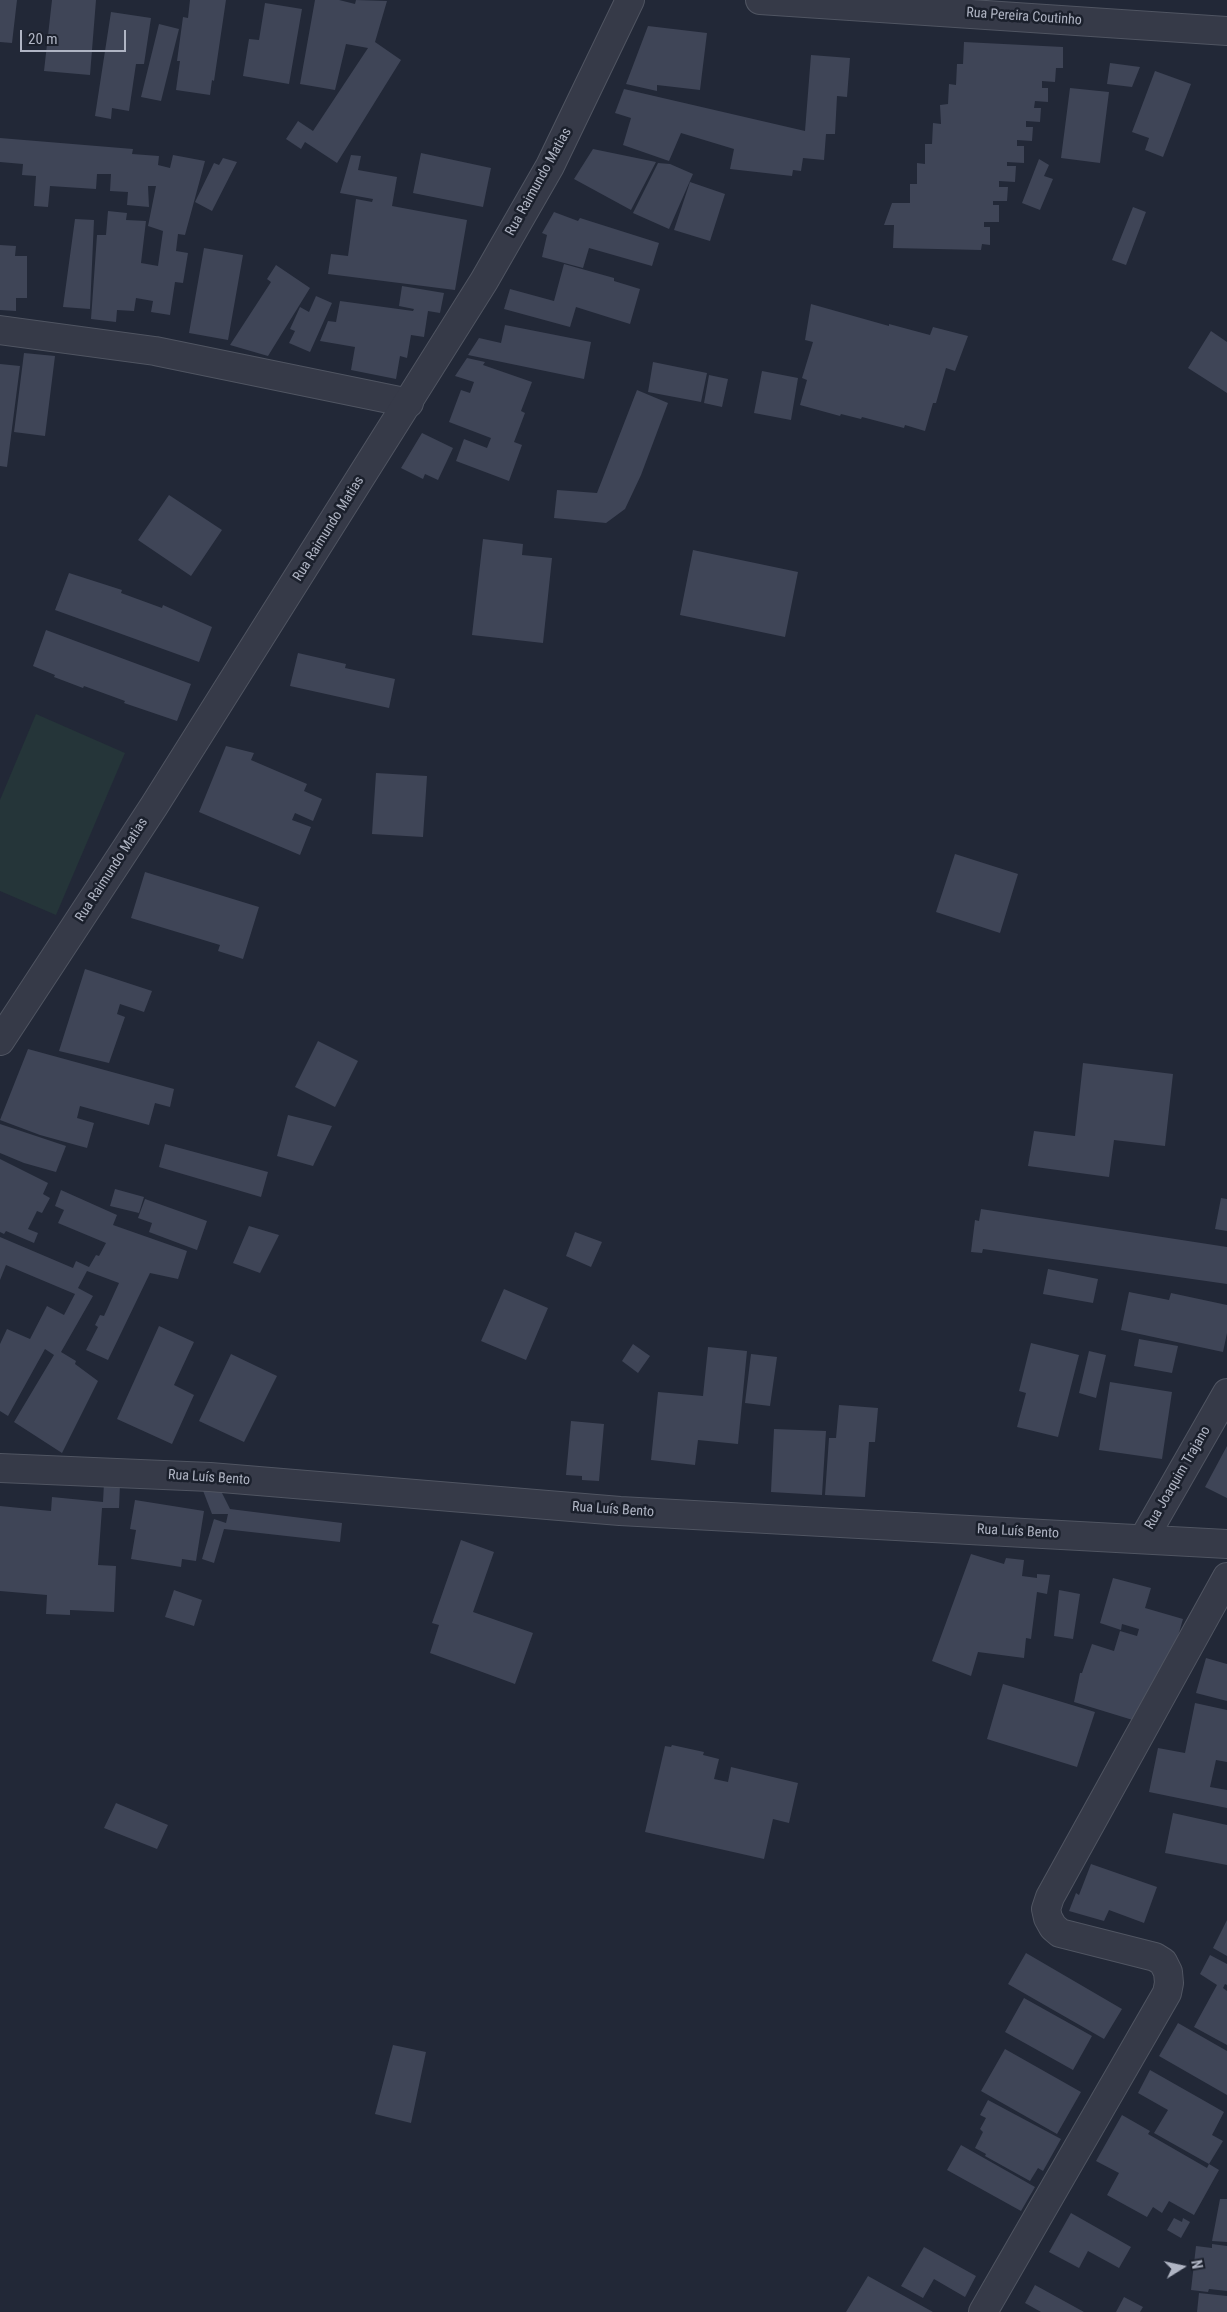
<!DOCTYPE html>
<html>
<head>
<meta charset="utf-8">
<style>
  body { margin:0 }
  #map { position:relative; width:1227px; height:2312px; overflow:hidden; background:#222837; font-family:"Roboto Condensed",sans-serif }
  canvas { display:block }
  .north { position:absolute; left:1157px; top:2242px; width:50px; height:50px; -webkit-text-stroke:4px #1b202c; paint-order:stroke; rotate:80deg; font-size:14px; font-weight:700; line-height:20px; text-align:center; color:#b0b5c4 }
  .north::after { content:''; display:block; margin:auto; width:18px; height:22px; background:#b0b5c4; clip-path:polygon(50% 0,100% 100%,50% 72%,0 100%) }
  .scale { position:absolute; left:20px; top:30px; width:106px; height:22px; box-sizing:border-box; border:2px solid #b0b5c4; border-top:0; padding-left:6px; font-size:15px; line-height:18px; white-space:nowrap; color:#b0b5c4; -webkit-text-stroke:4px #1b202c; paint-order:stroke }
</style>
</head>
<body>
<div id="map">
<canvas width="1227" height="2312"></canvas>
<div class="north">N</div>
<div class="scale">20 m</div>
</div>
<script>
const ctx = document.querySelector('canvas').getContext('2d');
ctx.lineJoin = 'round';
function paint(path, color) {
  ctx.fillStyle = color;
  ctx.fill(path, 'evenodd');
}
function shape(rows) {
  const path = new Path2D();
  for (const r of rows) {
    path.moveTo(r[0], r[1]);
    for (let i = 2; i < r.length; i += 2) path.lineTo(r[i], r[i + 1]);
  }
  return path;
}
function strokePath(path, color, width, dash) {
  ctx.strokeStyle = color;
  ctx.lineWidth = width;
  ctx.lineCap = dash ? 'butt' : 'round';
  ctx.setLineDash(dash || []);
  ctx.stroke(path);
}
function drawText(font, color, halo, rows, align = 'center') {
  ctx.font = font + ' "Roboto Condensed",sans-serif';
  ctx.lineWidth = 5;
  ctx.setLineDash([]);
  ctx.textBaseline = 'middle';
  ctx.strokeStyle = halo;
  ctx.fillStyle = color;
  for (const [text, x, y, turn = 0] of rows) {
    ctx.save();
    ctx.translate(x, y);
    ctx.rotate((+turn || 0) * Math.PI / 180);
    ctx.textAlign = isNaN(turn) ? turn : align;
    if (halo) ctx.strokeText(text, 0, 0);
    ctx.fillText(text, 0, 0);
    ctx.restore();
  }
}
paint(shape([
  [36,714,125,753,56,915,0,891,0,800]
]), '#253539');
paint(shape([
  [0,0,17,0,12,43,0,42],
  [52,0,96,0,90,75,44,71],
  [190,0,226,0,214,81,212,80,210,95,176,90,180,61,177,61,183,17,188,18],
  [315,0,339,0,355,4,356,0,387,1,375,42,401,60,337,163,305,142,301,149,286,139,298,121,313,131,368,48,346,44,335,90,300,84],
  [265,3,302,9,289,84,243,76,249,39,259,40],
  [111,12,151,18,144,64,136,64,129,111,112,108,111,119,95,116],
  [159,24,179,29,161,101,141,97],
  [648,26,707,33,700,90,657,85,657,91,626,84],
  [964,42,1063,47,1063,68,1056,68,1055,82,1042,81,1042,88,1048,88,1048,102,1035,101,1034,108,1041,108,1040,122,1026,121,1026,127,1033,127,1032,141,1017,140,1017,146,1024,146,1024,163,1007,162,1007,166,1016,166,1015,182,999,181,999,187,1008,187,1007,201,993,201,993,205,999,205,999,222,984,222,984,227,990,227,990,245,982,244,981,250,893,248,894,225,884,225,892,203,910,203,910,184,917,184,917,163,925,164,925,144,932,144,933,123,941,124,940,105,948,104,949,84,956,85,957,64,963,64],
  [811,55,850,58,847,97,837,96,835,134,826,134,824,160,803,158,801,171,793,170,792,176,730,169,734,149,681,133,669,161,623,145,631,118,615,113,624,89,805,131],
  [1110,63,1140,67,1132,87,1107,84],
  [1155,71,1191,84,1163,157,1145,150,1149,138,1132,132],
  [1070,88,1109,92,1100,163,1061,158],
  [0,138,133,149,132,154,159,156,158,165,170,168,173,155,205,161,185,235,178,234,176,251,188,253,183,283,175,282,170,315,151,312,153,301,136,298,134,311,117,310,116,322,91,319,97,235,106,235,108,211,127,213,126,220,146,221,141,263,158,266,163,231,148,226,156,186,148,186,149,207,127,205,128,192,110,191,111,174,97,174,96,189,50,186,48,207,34,206,36,176,22,175,23,164,0,162],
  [593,149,656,162,631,210,574,179],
  [421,153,491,168,483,207,413,193],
  [351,155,361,156,358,170,397,177,392,206,467,220,455,290,328,274,331,254,348,256,356,199,372,202,373,199,340,193],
  [223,158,237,162,212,211,195,202,214,163,219,165],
  [1039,159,1049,165,1044,176,1053,179,1040,210,1022,203],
  [658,163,670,164,693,174,669,229,633,213],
  [690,182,725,194,710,241,674,230],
  [1133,207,1146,212,1126,265,1112,260],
  [554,212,578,221,580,218,659,243,652,266,589,248,583,268,542,257,547,235,542,233],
  [75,219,94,220,90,309,63,307],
  [0,245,16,246,15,256,27,256,27,298,16,298,16,311,0,310],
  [204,248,243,255,228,340,189,333],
  [564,264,614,278,614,281,640,289,630,324,576,307,570,327,504,309,510,289,554,301],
  [276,265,310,288,268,356,230,345,271,282,267,279],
  [402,286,444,293,440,313,428,311,424,337,411,335,407,358,400,356,396,379,351,370,355,347,320,341,328,321,336,322,340,301,413,311,414,309,399,306],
  [316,296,332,303,310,352,289,343,295,331,290,329,300,307,309,312],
  [811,304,889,326,889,324,930,335,933,327,968,336,955,371,946,368,936,403,933,403,925,431,905,425,904,428,862,417,861,419,841,414,840,416,800,405,807,380,802,378,813,342,805,340],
  [505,325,591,342,584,379,468,355,479,338,501,343],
  [1211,331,1227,342,1227,393,1188,368],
  [24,353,55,356,45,436,14,432],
  [467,358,485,362,483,365,532,382,521,411,525,413,514,442,522,445,509,481,456,461,464,439,487,448,491,438,449,422,461,390,470,393,474,382,455,376],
  [653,362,707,373,701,402,648,392],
  [0,364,20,366,7,467,0,466],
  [762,371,798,378,791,420,754,413],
  [709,375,728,379,722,407,704,403],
  [637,390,668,403,641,475,625,509,606,523,554,518,557,490,597,493],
  [422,433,453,448,438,480,425,474,423,479,401,468],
  [169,495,222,530,191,576,138,540],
  [483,539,523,544,522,555,552,558,543,643,472,635],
  [693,550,798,572,785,637,680,615],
  [69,573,122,590,121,593,162,608,163,605,212,627,199,662,55,610],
  [46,630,191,684,177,721,124,703,125,701,84,686,83,688,54,677,55,675,33,666],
  [298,653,346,664,345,668,395,679,389,708,290,686],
  [226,746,254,753,251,760,307,784,304,791,322,799,313,821,295,813,292,820,311,827,300,855,199,812],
  [376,773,427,776,423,837,372,834],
  [955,854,1018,874,1000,933,936,912],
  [145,872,259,907,243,959,218,951,220,945,131,918],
  [85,969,152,991,144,1012,120,1004,117,1014,125,1017,109,1063,59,1051],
  [318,1041,358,1061,335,1107,295,1087],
  [28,1049,174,1089,170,1107,155,1103,149,1125,80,1106,77,1118,94,1123,87,1148,40,1135,0,1120],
  [1083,1063,1173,1074,1165,1146,1114,1140,1109,1177,1028,1166,1034,1131,1075,1136],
  [288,1115,332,1126,313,1166,277,1156],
  [0,1124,66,1146,56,1172,24,1163,0,1153],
  [165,1144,268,1172,261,1197,159,1167],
  [0,1159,48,1183,43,1194,50,1198,42,1213,37,1211,28,1229,38,1233,34,1243,6,1231,4,1234,0,1232],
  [115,1189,144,1197,139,1213,110,1206],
  [61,1190,117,1215,113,1225,187,1251,178,1279,150,1273,108,1360,86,1350,98,1327,95,1325,100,1315,104,1316,119,1283,87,1271,78,1288,93,1296,61,1352,76,1361,75,1364,98,1381,62,1453,14,1422,54,1355,45,1349,8,1416,0,1411,0,1344,7,1329,30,1339,47,1306,64,1315,75,1294,6,1265,0,1280,0,1237,73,1268,76,1261,89,1267,96,1255,99,1256,106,1243,58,1223,64,1210,55,1206],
  [1221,1198,1227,1199,1227,1231,1215,1229],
  [145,1199,207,1221,197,1250,149,1232,152,1223,138,1218],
  [981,1209,1227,1247,1227,1284,983,1249,982,1253,971,1252,975,1220,979,1221],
  [249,1226,279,1235,260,1273,233,1263],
  [575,1232,602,1242,591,1267,566,1256],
  [1048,1269,1098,1279,1093,1303,1043,1294],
  [504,1289,548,1308,526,1360,481,1341],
  [1129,1292,1169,1300,1171,1293,1227,1305,1227,1333,1223,1352,1121,1330],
  [159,1326,194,1342,174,1385,194,1395,172,1444,117,1419],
  [1139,1339,1178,1346,1172,1373,1134,1366],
  [1031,1343,1079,1355,1058,1437,1017,1427,1026,1393,1019,1391],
  [633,1344,650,1356,638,1373,622,1361],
  [708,1347,747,1351,738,1444,698,1440,695,1465,651,1460,658,1392,703,1396],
  [1089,1351,1106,1355,1096,1398,1079,1393],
  [231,1354,277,1376,244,1442,199,1421],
  [751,1354,777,1357,770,1406,745,1403],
  [1110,1382,1172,1392,1162,1459,1099,1450],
  [839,1405,878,1408,875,1442,869,1442,865,1497,825,1495,829,1438,836,1438],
  [571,1421,604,1424,599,1481,582,1480,582,1476,566,1475],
  [774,1429,826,1431,822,1495,771,1492],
  [1227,1446,1227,1498,1205,1487],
  [104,1483,120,1484,119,1508,102,1508,98,1565,116,1566,114,1612,70,1610,70,1615,46,1614,47,1595,0,1591,0,1506,51,1511,52,1497,103,1502],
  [202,1488,220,1489,230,1509,342,1523,340,1542,224,1529,214,1563,202,1559,214,1519,226,1523,228,1514,212,1514],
  [135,1500,204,1511,196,1561,182,1559,181,1567,131,1559,136,1530,130,1529],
  [461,1540,494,1552,473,1612,533,1633,515,1684,430,1653,439,1625,432,1623],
  [971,1554,1004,1564,1006,1558,1024,1560,1022,1576,1037,1578,1037,1574,1050,1575,1047,1594,1037,1592,1031,1639,1026,1638,1024,1658,978,1652,971,1676,932,1661],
  [1113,1578,1151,1588,1145,1608,1183,1619,1169,1667,1136,1721,1074,1702,1080,1673,1082,1673,1092,1644,1114,1651,1120,1631,1137,1636,1139,1629,1122,1624,1121,1630,1100,1623],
  [174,1590,202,1600,194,1626,165,1617],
  [1059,1590,1080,1594,1073,1639,1054,1636],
  [1206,1658,1227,1664,1227,1701,1196,1693],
  [1003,1684,1095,1712,1077,1767,987,1739],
  [1195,1703,1227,1710,1227,1762,1216,1760,1210,1787,1227,1790,1227,1808,1149,1792,1158,1748,1185,1753],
  [672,1745,704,1752,703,1755,719,1759,714,1779,728,1782,731,1767,798,1783,789,1823,773,1819,764,1859,645,1832,665,1746,671,1747],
  [116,1803,168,1825,157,1849,104,1828],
  [1173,1813,1227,1825,1227,1865,1165,1853],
  [1091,1864,1157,1887,1144,1923,1109,1910,1104,1921,1069,1911,1076,1893,1079,1895],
  [1227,1920,1227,1956,1213,1948],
  [1026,1953,1122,2009,1104,2039,1008,1984],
  [1210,1955,1227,1964,1227,1985,1225,1984,1223,1988,1227,1991,1227,2045,1194,2027,1217,1985,1200,1974],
  [1024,1998,1092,2036,1073,2070,1005,2032],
  [1178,2023,1227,2051,1227,2095,1159,2056],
  [393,2045,426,2052,411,2123,375,2114],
  [1005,2049,1081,2092,1057,2134,981,2091],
  [1150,2070,1224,2112,1212,2135,1223,2141,1209,2164,1154,2133,1168,2110,1138,2093],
  [988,2100,1061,2139,1043,2171,1038,2168,1030,2181,985,2156,986,2154,975,2148,983,2132,980,2129,986,2118,980,2115],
  [1122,2115,1150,2131,1148,2134,1207,2168,1209,2164,1219,2170,1194,2215,1169,2201,1162,2213,1153,2207,1147,2217,1107,2195,1119,2173,1096,2161],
  [961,2145,1035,2187,1021,2211,947,2170],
  [1220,2199,1227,2199,1227,2242,1212,2241],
  [1071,2213,1131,2247,1119,2268,1088,2251,1079,2268,1049,2252],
  [1174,2218,1182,2222,1183,2218,1190,2222,1181,2238,1167,2230],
  [1212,2244,1227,2246,1227,2291,1209,2289,1208,2292,1191,2290,1196,2246,1212,2248],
  [924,2247,976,2276,965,2297,934,2279,923,2298,901,2286],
  [868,2276,933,2312,846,2312],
  [1035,2285,1084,2312,1041,2312,1025,2303],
  [1199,2293,1227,2296,1227,2312,1197,2312],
  [1124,2297,1143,2307,1140,2312,1116,2312]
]), '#3f4557');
const minor = shape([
  [760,0,1227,31],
  [0,330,155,351,409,403],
  [0,1468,210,1477,620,1511,1227,1544],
  [1144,1538,1227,1393],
  [983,2312,1167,1993,1169,1983,1168,1972,1163,1962,1155,1957,1060,1933,1053,1927,1048,1918,1046,1909,1050,1897,1227,1577]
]);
const tertiary = shape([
  [0,1041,154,806,484,281,550,166,630,0]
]);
strokePath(minor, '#505562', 30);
strokePath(tertiary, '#505562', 30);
strokePath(minor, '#363a48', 28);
strokePath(tertiary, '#363a48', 28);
drawText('14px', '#b0b5c4', '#1b202c', [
  ["Rua Pereira Coutinho",1024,17,4],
  ["Rua Raimundo Matias",539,182,-61],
  ["Rua Raimundo Matias",329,529,-58],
  ["Rua Raimundo Matias",112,870,-57],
  ["Rua Luís Bento",209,1478,4],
  ["Rua Joaquim Trajano",1178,1478,-60],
  ["Rua Luís Bento",613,1510,4],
  ["Rua Luís Bento",1018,1532,3]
]);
</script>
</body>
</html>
